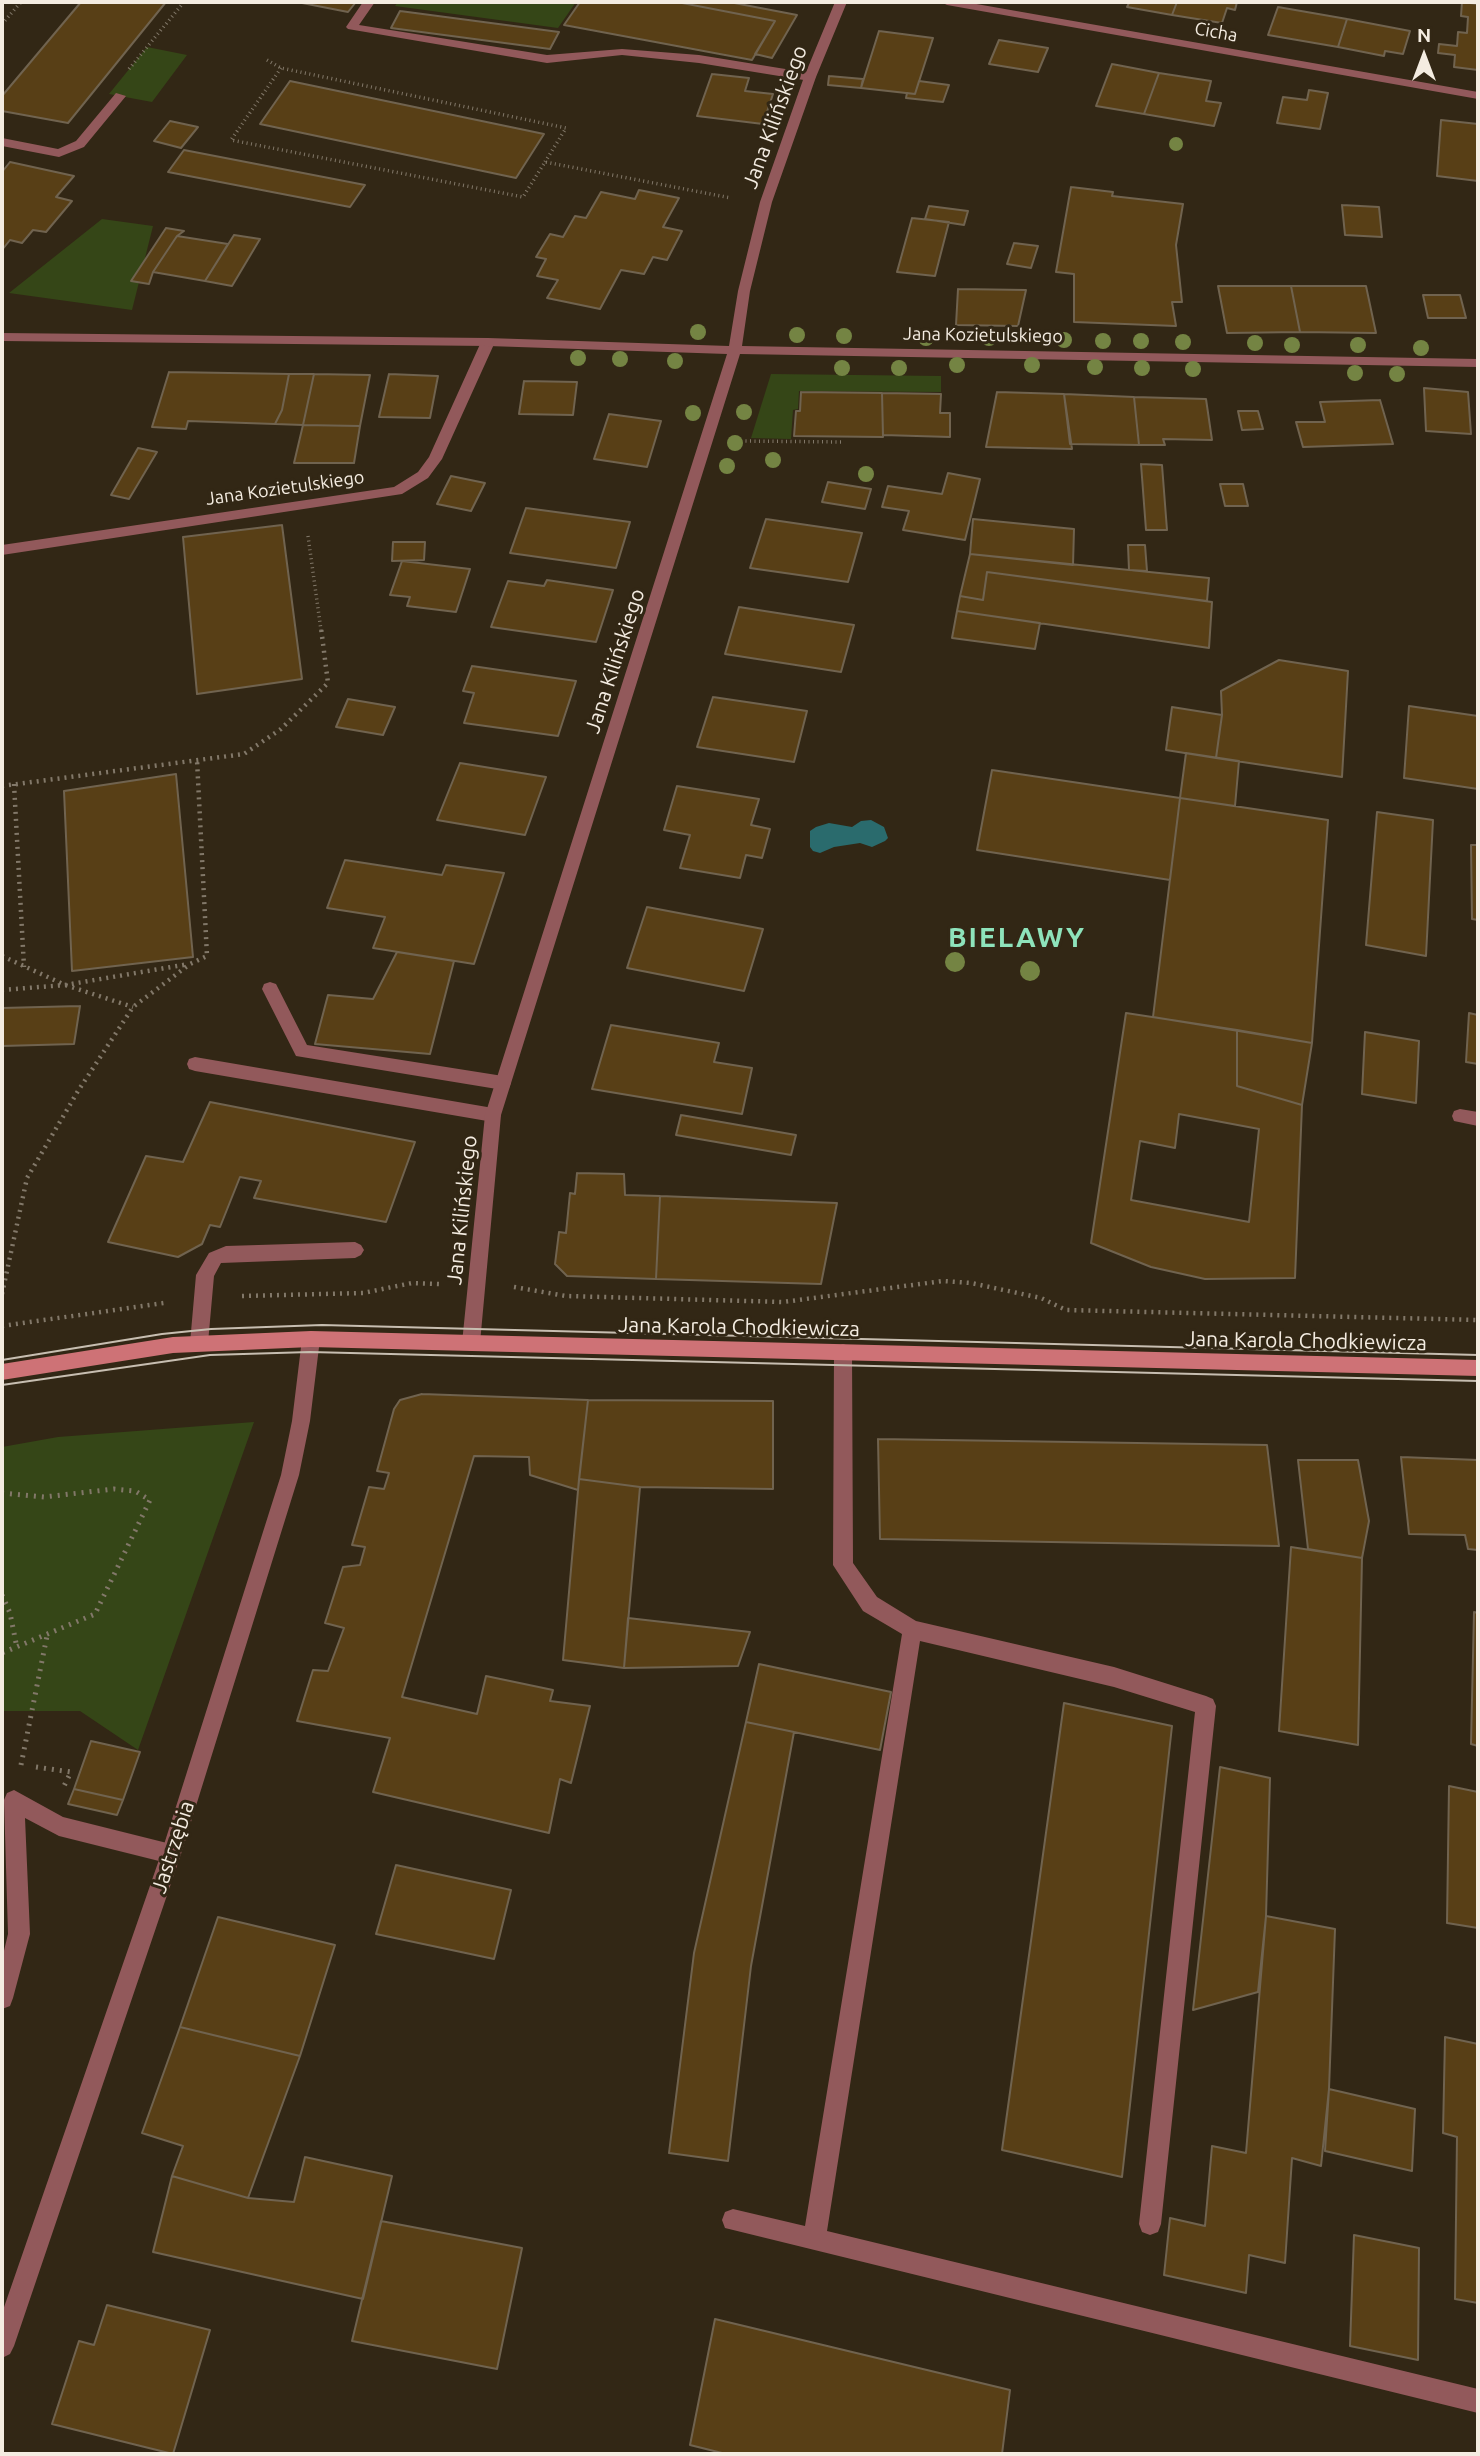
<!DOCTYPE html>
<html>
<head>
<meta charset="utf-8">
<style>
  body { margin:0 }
  #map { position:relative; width:1480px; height:2456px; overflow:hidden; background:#322715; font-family:Ubuntu,sans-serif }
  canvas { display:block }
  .frame { position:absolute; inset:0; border:4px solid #f4ece1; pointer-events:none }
  .north { position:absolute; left:1389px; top:21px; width:70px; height:70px; -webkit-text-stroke:5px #322715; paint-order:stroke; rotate:0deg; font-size:19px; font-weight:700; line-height:28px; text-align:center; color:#f4ece1 }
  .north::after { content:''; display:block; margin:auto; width:24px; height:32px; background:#f4ece1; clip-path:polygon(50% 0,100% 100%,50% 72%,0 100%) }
</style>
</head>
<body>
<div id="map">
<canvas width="1480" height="2456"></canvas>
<div class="frame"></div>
<div class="north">N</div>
</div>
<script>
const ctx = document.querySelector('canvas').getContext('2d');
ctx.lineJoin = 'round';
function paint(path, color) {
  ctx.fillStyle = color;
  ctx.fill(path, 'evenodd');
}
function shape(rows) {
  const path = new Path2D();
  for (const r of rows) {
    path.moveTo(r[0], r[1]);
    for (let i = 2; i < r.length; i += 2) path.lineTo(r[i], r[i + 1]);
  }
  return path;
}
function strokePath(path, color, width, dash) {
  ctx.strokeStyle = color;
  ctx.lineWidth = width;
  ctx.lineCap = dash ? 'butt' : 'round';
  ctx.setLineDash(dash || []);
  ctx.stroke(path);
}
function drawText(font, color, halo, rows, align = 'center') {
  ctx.font = font + ' Ubuntu,sans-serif';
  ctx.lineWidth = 6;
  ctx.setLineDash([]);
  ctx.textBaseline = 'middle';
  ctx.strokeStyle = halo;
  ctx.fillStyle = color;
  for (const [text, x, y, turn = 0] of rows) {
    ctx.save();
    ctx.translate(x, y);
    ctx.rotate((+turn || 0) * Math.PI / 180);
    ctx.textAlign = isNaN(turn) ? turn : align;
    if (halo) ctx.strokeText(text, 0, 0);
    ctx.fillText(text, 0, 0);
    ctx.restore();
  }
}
paint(shape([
  [398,2,576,2,558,28,395,6],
  [147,47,187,55,152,102,109,94],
  [102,219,153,226,132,310,9,293],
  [771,374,941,376,941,392,799,391,798,409,793,410,791,439,751,438],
  [254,1422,138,1750,80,1711,2,1711,2,1447,58,1437]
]), '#354617');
paint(shape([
  [871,820,884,827,888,838,885,841,872,847,860,843,834,847,820,853,813,851,810,847,810,831,816,827,829,823,852,827,861,821]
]), '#2a6b6d');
const building = shape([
  [81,2,166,2,68,123,2,111,2,96,81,2],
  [297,2,356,2,348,12,297,2],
  [580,2,677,2,775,21,752,60,564,25,580,2],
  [677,2,729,2,797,15,772,58,755,54,775,21,677,2],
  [1122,2,1177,2,1172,15,1127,7,1129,3,1122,2],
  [1177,2,1237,2,1235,10,1227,8,1222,23,1172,15,1177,2],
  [1462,2,1478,4,1478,70,1454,67,1455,55,1438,53,1439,44,1457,46,1458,32,1467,33,1468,17,1461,16,1462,2],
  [1278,7,1347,19,1338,47,1268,35,1278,7],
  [400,11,559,32,550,49,391,28,400,11],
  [1347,19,1410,31,1403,54,1385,51,1384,56,1338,47,1347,19],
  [879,31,933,38,915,94,861,88,879,31],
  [999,40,1048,48,1038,72,989,64,999,40],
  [1112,64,1159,73,1144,114,1096,106,1112,64],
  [1159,73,1211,81,1206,101,1221,103,1214,126,1144,114,1159,73],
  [712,74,749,78,745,91,773,94,763,124,697,116,712,74],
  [829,76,863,79,861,88,828,85,829,76],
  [290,81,544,134,516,178,260,124,290,81],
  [919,81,949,85,943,102,906,98,907,93,915,94,919,81],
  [1309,90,1328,93,1320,129,1277,123,1283,97,1307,100,1309,90],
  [1441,120,1478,124,1478,181,1437,176,1441,120],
  [170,121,198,127,181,148,154,141,170,121],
  [184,150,365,185,350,207,168,172,184,150],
  [10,162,74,176,56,197,72,201,46,232,33,230,22,243,10,240,2,250,2,172,10,162],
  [1071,187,1113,192,1112,196,1183,204,1176,245,1182,302,1172,302,1176,326,1074,322,1074,274,1056,272,1071,187],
  [639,190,679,198,663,227,682,231,667,260,653,257,644,274,621,270,600,309,547,298,558,280,537,276,546,259,536,257,550,234,563,237,575,216,586,218,601,192,635,199,639,190],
  [1342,205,1379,207,1382,237,1345,235,1342,205],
  [929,206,968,211,964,225,925,219,929,206],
  [912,218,949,222,935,276,897,272,912,218],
  [166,228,184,231,177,236,153,272,149,284,131,281,166,228],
  [234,235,260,239,232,286,205,281,234,235],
  [177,236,228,244,205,281,153,272,177,236],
  [1014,243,1038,246,1031,268,1007,264,1014,243],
  [1218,286,1291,286,1300,332,1227,333,1218,286],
  [1291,286,1366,286,1376,333,1300,332,1291,286],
  [958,289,1026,290,1018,326,956,325,958,289],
  [1423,295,1460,295,1466,318,1428,318,1423,295],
  [169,372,289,374,282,410,275,424,188,421,186,429,152,427,169,372],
  [289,374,314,374,303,425,275,424,282,410,289,374],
  [314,374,370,375,360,426,303,425,314,374],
  [389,374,438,376,430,418,379,417,389,374],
  [524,381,577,382,573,415,519,414,524,381],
  [1424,388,1468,392,1471,434,1426,431,1424,388],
  [801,392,882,393,883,437,794,436,796,411,800,411,801,392],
  [997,392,1064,394,1072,449,986,447,997,392],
  [882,393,941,394,940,413,950,413,950,437,883,435,882,393],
  [1064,394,1134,397,1139,445,1070,444,1064,394],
  [1134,397,1206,399,1212,440,1163,439,1165,445,1139,445,1134,397],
  [1380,400,1393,444,1303,447,1296,422,1325,422,1320,402,1380,400],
  [1238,411,1258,411,1263,429,1242,430,1238,411],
  [609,414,661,421,647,467,594,459,609,414],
  [303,425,360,426,354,463,294,463,303,425],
  [138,448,157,452,129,499,111,495,138,448],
  [1141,464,1162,465,1167,530,1146,530,1141,464],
  [948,473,980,479,965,540,903,530,909,511,882,507,888,486,942,494,948,473],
  [451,476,485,483,471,511,437,504,451,476],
  [828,482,871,489,865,509,822,502,828,482],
  [1220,484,1243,484,1248,506,1225,506,1220,484],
  [526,508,630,522,616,568,510,553,526,508],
  [766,519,862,533,848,582,750,568,766,519],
  [973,519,1074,529,1073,565,970,554,973,519],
  [282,525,302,679,197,694,183,537,282,525],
  [393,542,425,542,424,560,392,561,393,542],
  [1128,545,1145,545,1147,571,1129,570,1128,545],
  [970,554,1209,578,1207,601,987,572,983,600,960,596,970,554],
  [402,561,470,569,456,612,407,606,410,597,390,595,402,561],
  [987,572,1212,602,1209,648,957,611,960,596,983,600,987,572],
  [547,580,613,590,596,642,491,627,508,581,544,586,547,580],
  [739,607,854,625,841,672,725,654,739,607],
  [957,611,1040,623,1035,649,952,638,957,611],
  [1279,660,1348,671,1342,777,1216,758,1222,715,1221,691,1279,660],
  [472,666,576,681,558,736,464,723,474,693,463,691,472,666],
  [713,697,807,711,794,762,697,747,713,697],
  [348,699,395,707,383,735,336,727,348,699],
  [1409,706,1478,716,1478,789,1404,778,1409,706],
  [1172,707,1222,715,1216,758,1166,750,1172,707],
  [1186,753,1239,761,1235,806,1180,798,1186,753],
  [460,763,546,777,525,835,437,820,460,763],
  [992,770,1180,798,1170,880,977,850,992,770],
  [176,774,193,957,72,971,64,791,176,774],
  [677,786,759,799,751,825,770,829,762,858,746,855,740,878,680,868,690,835,664,830,677,786],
  [1180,798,1328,820,1312,1043,1153,1017,1180,798],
  [1377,812,1433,820,1426,956,1366,945,1377,812],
  [1471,845,1478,845,1478,920,1472,919,1471,845],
  [345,860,442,875,446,865,504,873,474,964,373,948,385,917,327,908,345,860],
  [647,907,763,929,744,991,627,968,647,907],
  [397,952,454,961,430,1054,315,1044,328,995,373,999,397,952],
  [80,1006,74,1044,2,1046,2,1008,80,1006],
  [1126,1013,1237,1030,1237,1086,1302,1105,1295,1278,1205,1279,1151,1267,1091,1243,1126,1013],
  [1469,1013,1478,1015,1478,1064,1466,1062,1469,1013],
  [611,1025,719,1043,714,1062,752,1068,742,1114,592,1089,611,1025],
  [1237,1030,1312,1043,1302,1105,1237,1086,1237,1030],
  [1365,1032,1419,1041,1416,1103,1362,1094,1365,1032],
  [210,1102,415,1142,386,1222,254,1198,261,1181,240,1177,220,1227,210,1225,202,1244,178,1257,108,1242,146,1156,183,1162,210,1102],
  [1179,1114,1259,1129,1249,1222,1131,1200,1140,1141,1175,1148,1179,1114],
  [681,1115,796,1135,791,1155,676,1135,681,1115],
  [577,1173,624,1174,625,1195,660,1196,656,1279,567,1276,555,1264,559,1232,566,1233,570,1193,575,1194,577,1173],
  [660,1196,837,1203,821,1284,656,1279,660,1196],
  [422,1394,588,1400,578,1490,530,1475,529,1457,474,1456,402,1697,477,1714,486,1676,553,1690,550,1701,590,1706,571,1783,560,1779,549,1833,373,1792,390,1738,297,1721,313,1670,328,1671,344,1628,325,1623,343,1567,360,1565,365,1547,352,1545,369,1487,384,1489,389,1473,377,1471,394,1409,400,1400,422,1394],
  [588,1400,773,1401,773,1489,640,1487,579,1479,588,1400],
  [878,1439,1267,1445,1279,1546,880,1539,878,1439],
  [1401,1457,1478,1460,1478,1550,1468,1549,1465,1535,1409,1534,1401,1457],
  [1298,1460,1358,1460,1369,1521,1362,1558,1308,1549,1298,1460],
  [579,1479,640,1487,624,1668,563,1660,579,1479],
  [1291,1547,1362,1558,1358,1745,1279,1731,1291,1547],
  [1474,1612,1478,1613,1478,1746,1471,1744,1474,1612],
  [628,1618,750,1632,738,1666,624,1668,628,1618],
  [759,1664,891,1692,880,1750,746,1722,759,1664],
  [1064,1703,1172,1726,1122,2177,1002,2150,1064,1703],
  [746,1722,794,1732,751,1966,728,2161,669,2153,694,1953,746,1722],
  [91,1741,140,1752,123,1800,74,1789,91,1741],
  [1220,1767,1270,1778,1266,1916,1258,1992,1193,2010,1220,1767],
  [1449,1786,1478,1792,1478,1928,1447,1923,1449,1786],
  [74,1789,123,1800,117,1815,68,1804,74,1789],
  [396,1865,511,1890,494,1959,376,1934,396,1865],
  [1266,1916,1335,1929,1329,2089,1321,2166,1292,2158,1285,2263,1249,2255,1246,2293,1164,2275,1170,2218,1205,2226,1212,2146,1246,2153,1266,1916],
  [218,1917,335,1945,300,2056,180,2027,218,1917],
  [180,2027,300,2056,248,2198,172,2176,183,2146,142,2133,180,2027],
  [1445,2037,1478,2044,1478,2303,1455,2299,1457,2137,1443,2133,1445,2037],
  [1329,2089,1415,2109,1412,2171,1325,2151,1329,2089],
  [305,2157,392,2176,363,2299,153,2252,172,2176,248,2198,294,2202,305,2157],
  [381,2221,522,2248,497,2369,352,2341,381,2221],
  [1354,2235,1419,2248,1418,2360,1350,2346,1354,2235],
  [107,2305,210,2330,173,2454,52,2424,79,2341,94,2345,107,2305],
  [715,2319,1010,2390,1002,2454,726,2454,690,2445,715,2319]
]);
paint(building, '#583f16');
strokePath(building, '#70634f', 2);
strokePath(shape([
  [2,24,21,2],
  [267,60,281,68,566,128,545,162],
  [281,68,231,140,523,197,545,162,731,198],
  [129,69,184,2],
  [741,441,842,442],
  [308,536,321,630]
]), '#827869', 3.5, [1, 3.5]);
strokePath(shape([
  [14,784,24,967],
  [2,786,244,754,281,729,328,683,321,628],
  [2,956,65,985,133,1007],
  [2,990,65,985,189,964],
  [514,1287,566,1296,783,1302,943,1281,971,1283,1041,1298,1066,1310,1478,1320],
  [2,1294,27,1178,78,1091,133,1007,190,964,207,956,197,760],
  [242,1296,363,1293,412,1283,439,1284],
  [2,1326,164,1303]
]), '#827869', 4.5, [2, 5]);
strokePath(shape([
  [2,1493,44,1497,114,1489,135,1491,150,1500,95,1614,2,1653],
  [2,1595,10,1613,17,1648],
  [21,1765,47,1636],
  [36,1767,71,1772,64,1786]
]), '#827869', 5, [2, 6]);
paint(shape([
  [363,2,375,2,359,25,547,55,622,49,699,55,810,73,816,77,810,81,699,63,622,55,547,63,348,29,346,27,363,2],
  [488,338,495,342,442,459,428,478,402,494,2,555,2,545,394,487,418,472,429,457,481,342,488,338],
  [270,982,276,984,307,1045,503,1076,509,1078,511,1083,509,1088,503,1090,296,1056,262,989,264,984,270,982],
  [195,1057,493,1108,499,1110,501,1115,499,1120,493,1122,195,1071,189,1069,187,1064,189,1059,195,1057],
  [1460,1109,1478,1112,1478,1126,1454,1121,1452,1116,1454,1111,1460,1109],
  [355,1242,361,1245,364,1250,361,1255,355,1258,221,1263,214,1276,208,1343,205,1349,199,1351,193,1349,190,1343,196,1275,209,1253,226,1246,355,1242],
  [843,1344,849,1346,852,1352,853,1563,877,1597,916,1621,1114,1667,1206,1696,1213,1699,1216,1706,1161,2224,1158,2232,1150,2235,1142,2232,1139,2224,1195,1712,1114,1687,920,1641,827,2231,1478,2389,1478,2413,725,2228,722,2220,725,2212,733,2209,805,2226,902,1634,863,1611,833,1565,834,1352,837,1346,843,1344],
  [14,1790,63,1817,171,1844,178,1847,181,1854,178,1861,171,1864,59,1836,25,1818,30,1934,13,1998,10,2006,2,2009,2,1959,8,1934,4,1800,7,1793,14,1790]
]), '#92595b');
paint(shape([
  [835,2,847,2,816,77,772,202,750,291,742,346,1478,359,1478,367,740,354,501,1115,480,1343,477,1349,471,1351,465,1349,462,1343,485,1115,727,354,488,346,2,341,2,333,488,338,729,346,738,291,760,202,804,77,835,2],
  [941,2,965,2,1478,92,1478,99,947,5,941,2],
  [116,93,126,96,84,147,59,157,2,146,2,138,58,149,76,141,116,93],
  [311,1331,317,1333,320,1339,310,1421,299,1475,181,1854,14,2346,10,2354,2,2358,2,2313,161,1854,281,1475,292,1421,302,1339,305,1333,311,1331]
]), '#92595b');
paint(shape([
  [311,1331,1478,1360,1478,1376,311,1347,173,1353,2,1380,2,1364,173,1337,311,1331]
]), '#ce7276');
strokePath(shape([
  [2,1360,162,1334,211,1329,322,1325,1478,1355],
  [2,1385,210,1355,310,1352,1478,1381]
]), '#c7beb1', 2);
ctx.fillStyle = '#748443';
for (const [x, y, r] of [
  [1176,144,7],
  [698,332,8],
  [797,335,8],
  [844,336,8],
  [926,338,8],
  [989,338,8],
  [1064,340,8],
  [1103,341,8],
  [1141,341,8],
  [1183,342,8],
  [1255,343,8],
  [1292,345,8],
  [1358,345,8],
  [1421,348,8],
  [578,358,8],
  [620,359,8],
  [675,361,8],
  [957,365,8],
  [1032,365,8],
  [1095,367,8],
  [842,368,8],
  [899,368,8],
  [1142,368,8],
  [1193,369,8],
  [1355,373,8],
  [1397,374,8],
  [744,412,8],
  [693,413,8],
  [735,443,8],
  [773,460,8],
  [727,466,8],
  [866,474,8],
  [955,962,10],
  [1030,971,10]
]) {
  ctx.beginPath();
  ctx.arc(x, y, r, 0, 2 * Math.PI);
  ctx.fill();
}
drawText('18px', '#f4ece1', '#322715', [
  ["Cicha",1216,32,10],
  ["Jana Kozietulskiego",983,335,1],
  ["Jana Kozietulskiego",285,488,-8]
]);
drawText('21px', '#f4ece1', '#322715', [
  ["Jana Kilińskiego",775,117,-70],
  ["Jana Kilińskiego",615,661,-72],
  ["Jana Kilińskiego",462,1210,-84],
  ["Jana Karola Chodkiewicza",739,1327,1],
  ["Jana Karola Chodkiewicza",1306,1341,1],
  ["Jastrzębia",173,1847,-72]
]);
ctx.letterSpacing = '2px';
drawText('bold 28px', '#8ee3bb', '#322715', [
  ["BIELAWY",1017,938]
]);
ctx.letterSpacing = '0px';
</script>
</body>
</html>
